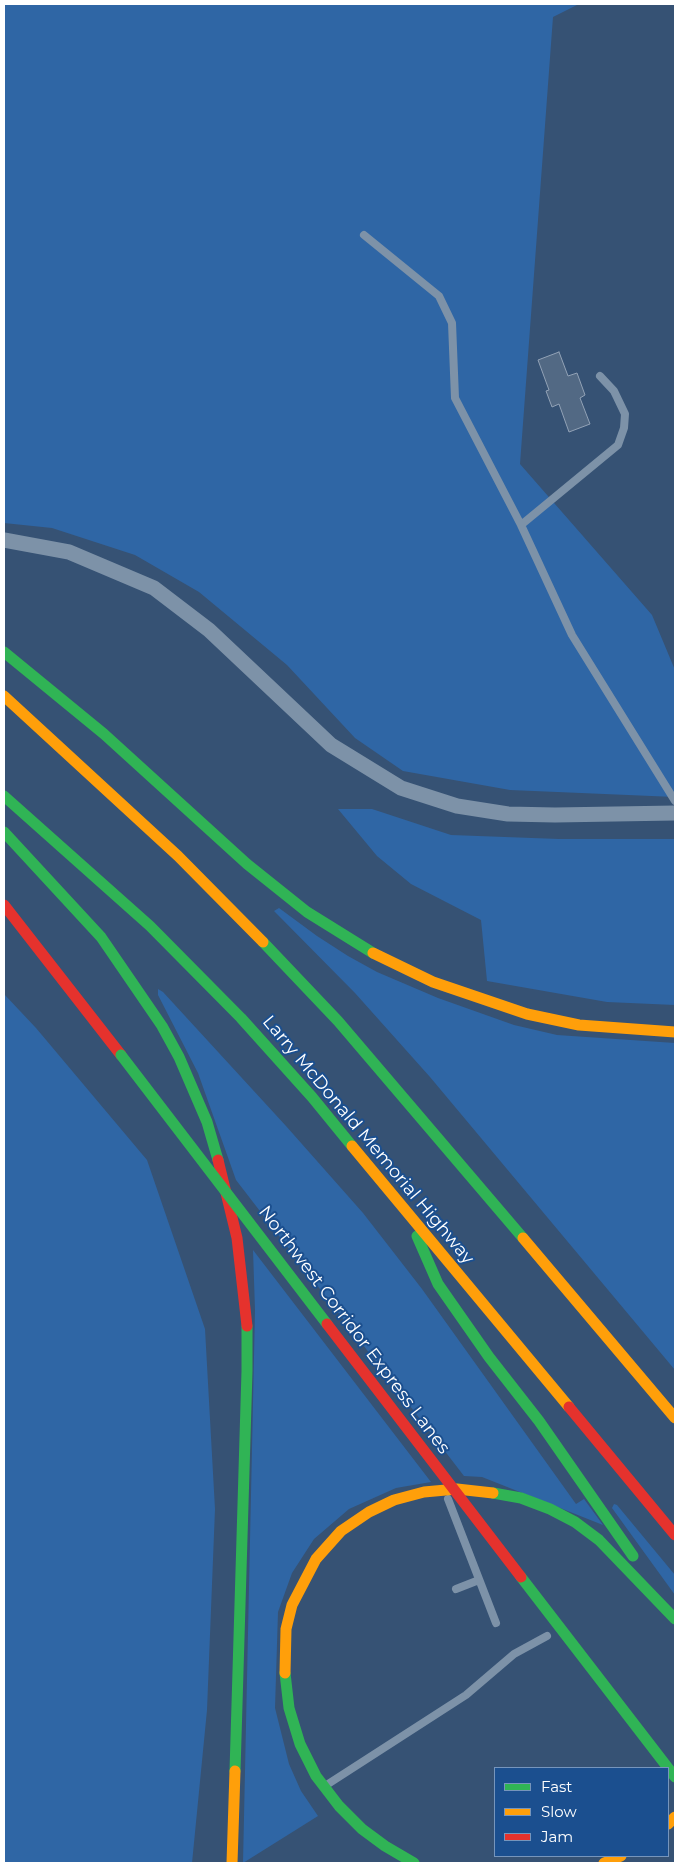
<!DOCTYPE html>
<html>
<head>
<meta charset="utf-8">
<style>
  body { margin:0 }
  #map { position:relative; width:679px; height:1867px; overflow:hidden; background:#365274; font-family:Montserrat,sans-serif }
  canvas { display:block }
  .frame { position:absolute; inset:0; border:5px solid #fff; pointer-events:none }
  .legend { position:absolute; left:494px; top:1767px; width:175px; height:90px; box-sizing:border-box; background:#1b4f8f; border:1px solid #7695bc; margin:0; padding:6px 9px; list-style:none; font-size:15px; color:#fff }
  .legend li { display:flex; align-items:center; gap:10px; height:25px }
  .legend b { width:25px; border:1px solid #7695bc }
</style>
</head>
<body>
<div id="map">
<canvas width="679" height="1867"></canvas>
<div class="frame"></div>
<ul class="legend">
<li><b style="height:6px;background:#30b455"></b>Fast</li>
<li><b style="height:6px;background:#ff9f0a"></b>Slow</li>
<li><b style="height:6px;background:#e5322d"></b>Jam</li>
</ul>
</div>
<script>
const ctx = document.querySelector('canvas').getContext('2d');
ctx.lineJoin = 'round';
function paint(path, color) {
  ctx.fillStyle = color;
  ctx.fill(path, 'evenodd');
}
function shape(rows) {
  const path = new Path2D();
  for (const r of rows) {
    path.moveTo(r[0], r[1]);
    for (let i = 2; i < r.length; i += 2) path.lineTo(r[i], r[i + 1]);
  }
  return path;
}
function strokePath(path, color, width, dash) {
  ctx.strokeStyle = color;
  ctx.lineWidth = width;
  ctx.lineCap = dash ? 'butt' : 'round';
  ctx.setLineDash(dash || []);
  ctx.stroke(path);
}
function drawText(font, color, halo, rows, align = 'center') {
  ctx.font = font + ' Montserrat,sans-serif';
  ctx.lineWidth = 4;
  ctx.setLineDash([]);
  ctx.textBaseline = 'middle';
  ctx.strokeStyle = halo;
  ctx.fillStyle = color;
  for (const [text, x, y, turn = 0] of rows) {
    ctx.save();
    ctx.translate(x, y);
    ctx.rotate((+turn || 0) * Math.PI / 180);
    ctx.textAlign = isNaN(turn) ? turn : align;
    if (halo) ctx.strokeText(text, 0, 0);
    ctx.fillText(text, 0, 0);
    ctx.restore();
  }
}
paint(shape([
  [4,4,579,4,553,17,520,464,652,615,675,670,675,797,510,790,403,771,355,738,287,665,199,592,135,555,52,528,4,523],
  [338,809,372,809,451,835,559,839,675,839,675,1005,607,1002,487,981,481,920,411,884,377,856],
  [279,908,317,936,348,956,377,972,438,998,514,1025,557,1035,675,1043,675,1370,430,1077,355,993,274,911],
  [158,989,163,992,286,1126,363,1213,422,1289,576,1504,584,1499,603,1525,482,1477,464,1476,236,1180,198,1073,158,995],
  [4,994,36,1028,147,1160,205,1329,215,1509,207,1710,192,1863,4,1863],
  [253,1250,431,1482,396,1488,349,1509,314,1539,292,1573,278,1612,275,1708,289,1764,301,1791,318,1816,243,1863,255,1310],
  [614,1504,617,1505,675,1575,675,1595,612,1508]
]), '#2f66a5');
const building = shape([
  [559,352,568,376,577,373,585,395,580,398,590,424,569,432,559,404,552,407,546,391,549,390,538,360,559,352]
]);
paint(building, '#526984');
strokePath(building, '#92a2b6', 1);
strokePath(shape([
  [364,235,439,296,452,323,455,398,521,525,572,635,675,801],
  [521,525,618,445,624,428,625,414,614,391,600,376],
  [448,1499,496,1623],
  [456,1589,479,1580],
  [328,1784,466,1695,514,1654,547,1636]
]), '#7d92a8', 8);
strokePath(shape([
  [4,540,69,552,154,588,209,630,331,745,401,788,457,806,508,814,555,815,675,813]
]), '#7d92a8', 15);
strokePath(shape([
  [4,652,104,734,247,864,307,912,373,953],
  [4,796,150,926,241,1018,312,1097,352,1146],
  [4,832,101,937,162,1026,179,1057,207,1122,218,1160],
  [263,942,338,1021,523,1238],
  [417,1236,438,1284,489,1357,539,1421,633,1556],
  [493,1493,521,1498,550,1509,575,1522,599,1540,675,1619],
  [285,1673,289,1708,300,1744,316,1776,339,1806,362,1829,385,1846,414,1863],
  [235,1771,247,1371,247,1326]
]), '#30b455', 11);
strokePath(shape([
  [4,696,178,856,263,942],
  [373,953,433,982,527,1014,579,1025,675,1032],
  [352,1146,569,1407],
  [523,1238,675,1418],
  [285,1673,286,1629,292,1605,316,1559,341,1531,369,1512,394,1500,424,1492,457,1489,493,1493],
  [668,1824,675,1817],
  [232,1863,235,1771],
  [604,1863,621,1856]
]), '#ff9f0a', 11);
strokePath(shape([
  [4,905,121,1055],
  [218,1160,237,1238,247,1326],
  [569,1407,675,1535]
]), '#e5322d', 11);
strokePath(shape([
  [121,1055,327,1324],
  [521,1577,675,1777]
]), '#30b455', 11);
strokePath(shape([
  [327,1324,521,1577]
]), '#e5322d', 11);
drawText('18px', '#fff', '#1b4f8f', [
  ["Larry McDonald Memorial Highway",368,1140,50],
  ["Northwest Corridor Express Lanes",354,1330,53]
]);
</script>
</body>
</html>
